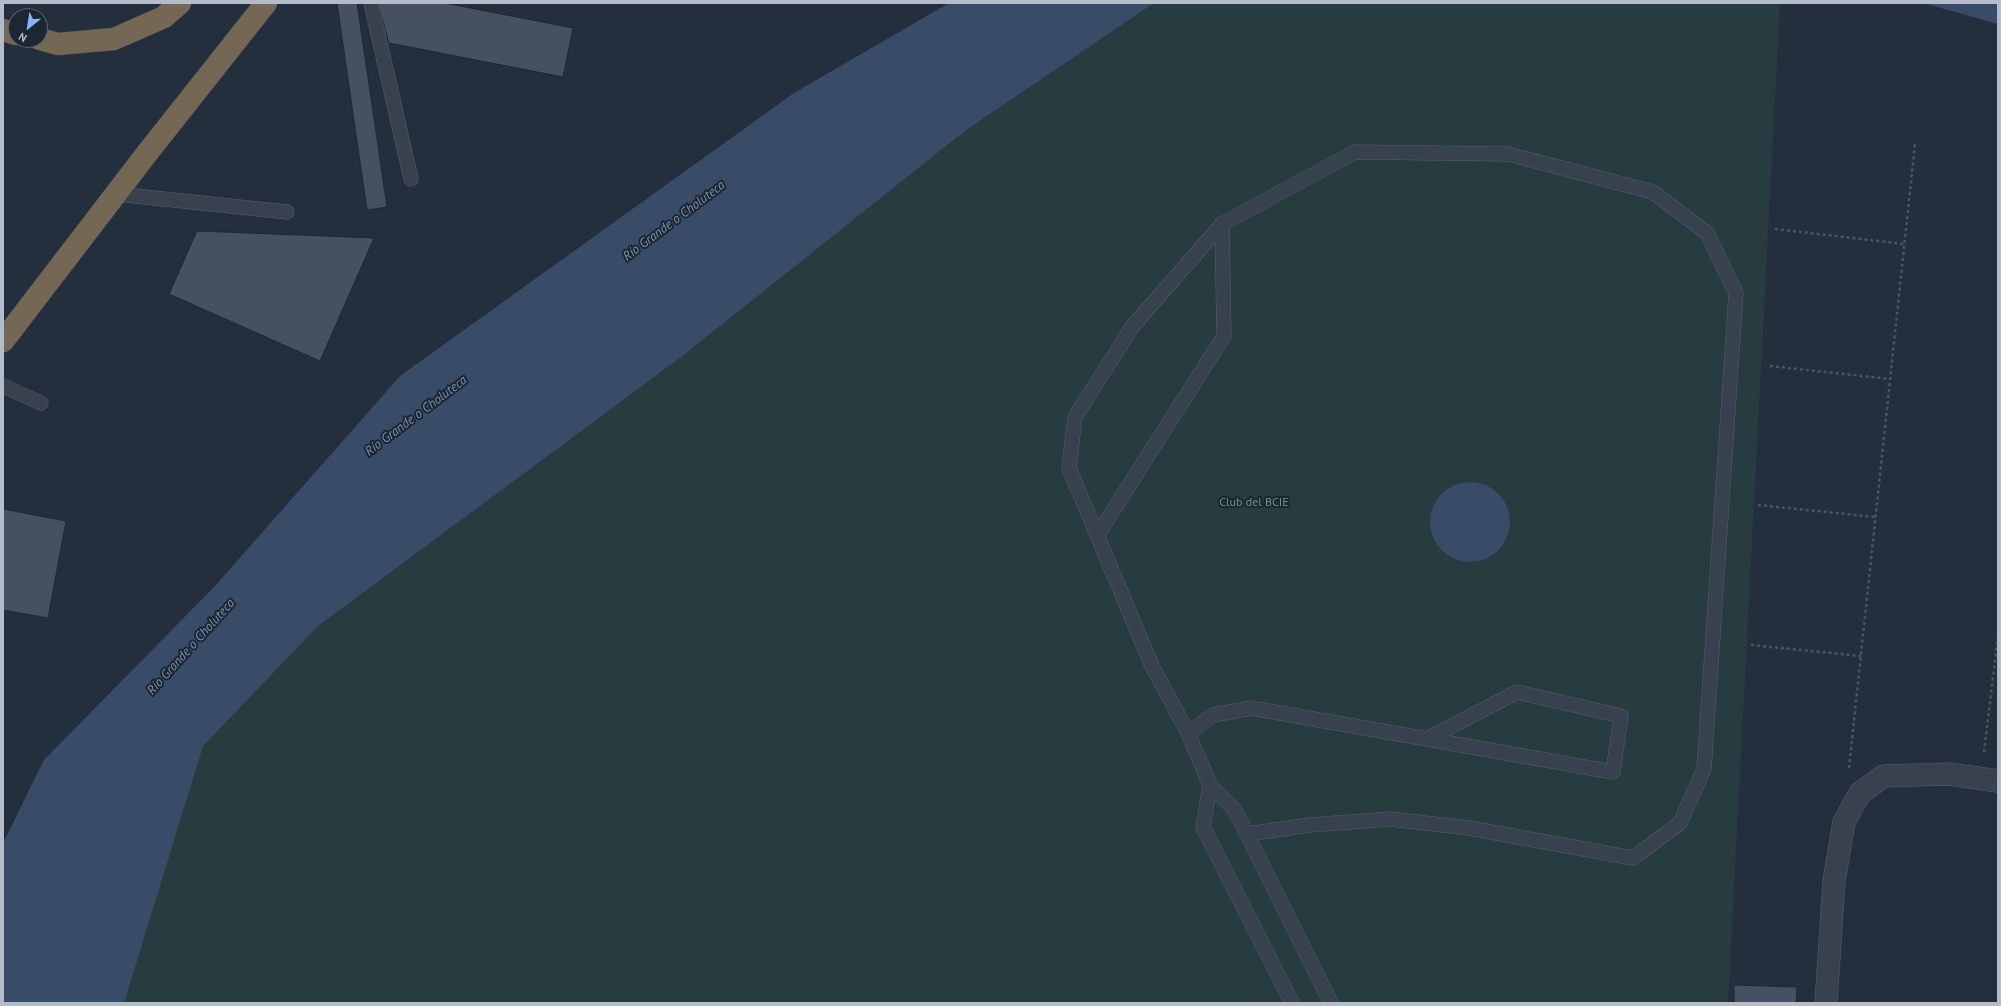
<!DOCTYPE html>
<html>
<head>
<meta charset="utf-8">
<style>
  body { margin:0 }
  #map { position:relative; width:2001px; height:1006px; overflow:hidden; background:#242f3e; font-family:"PT Sans",sans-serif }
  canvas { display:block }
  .frame { position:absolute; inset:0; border:4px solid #b4bcc9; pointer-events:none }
  .north { position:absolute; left:8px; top:8px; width:40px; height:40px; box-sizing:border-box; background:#1d2633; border:1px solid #59626f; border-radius:50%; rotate:210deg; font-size:11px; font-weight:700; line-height:16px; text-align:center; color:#b4bcc9 }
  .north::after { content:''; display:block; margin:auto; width:14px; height:18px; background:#8ab4f8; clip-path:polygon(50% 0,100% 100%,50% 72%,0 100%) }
</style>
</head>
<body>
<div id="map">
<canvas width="2001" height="1006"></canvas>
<div class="frame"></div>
<div class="north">N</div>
</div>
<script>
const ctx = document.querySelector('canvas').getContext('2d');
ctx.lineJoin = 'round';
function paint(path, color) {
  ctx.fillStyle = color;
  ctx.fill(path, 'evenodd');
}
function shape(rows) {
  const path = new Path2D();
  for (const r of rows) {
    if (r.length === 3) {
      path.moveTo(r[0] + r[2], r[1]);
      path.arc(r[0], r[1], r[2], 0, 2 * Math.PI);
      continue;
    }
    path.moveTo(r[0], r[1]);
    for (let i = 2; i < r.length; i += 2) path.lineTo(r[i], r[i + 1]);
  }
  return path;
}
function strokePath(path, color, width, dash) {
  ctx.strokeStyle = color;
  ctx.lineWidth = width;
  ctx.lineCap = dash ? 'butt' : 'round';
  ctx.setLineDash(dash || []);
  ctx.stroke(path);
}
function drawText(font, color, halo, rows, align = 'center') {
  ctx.font = font + ' "PT Sans",sans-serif';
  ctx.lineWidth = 4;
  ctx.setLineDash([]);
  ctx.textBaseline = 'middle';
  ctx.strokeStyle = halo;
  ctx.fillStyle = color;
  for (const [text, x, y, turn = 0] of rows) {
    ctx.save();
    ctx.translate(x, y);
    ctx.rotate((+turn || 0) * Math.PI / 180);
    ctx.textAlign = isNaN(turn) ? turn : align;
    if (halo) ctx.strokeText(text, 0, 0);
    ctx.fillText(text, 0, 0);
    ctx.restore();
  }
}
paint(shape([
  [1099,3,1780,3,1728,1003,94,1003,163,796,348,517]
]), '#263c3f');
paint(shape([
  [949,3,1154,3,966,130,681,357,318,626,203,746,124,1003,3,1003,3,843,44,760,215,586,400,376,794,93],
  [1923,3,1998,3,1998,24],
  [1470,522,40]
]), '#394c67');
const building = shape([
  [337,3,357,3,387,207,367,210,337,3],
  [378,3,445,3,573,28,563,77,389,43,378,3],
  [197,231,374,238,320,361,169,294,197,231],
  [3,509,66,521,48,618,3,610,3,509],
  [1734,985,1797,987,1796,1003,1734,1003,1734,985]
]);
paint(building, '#455162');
strokePath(building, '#1f2835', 1);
const lane = shape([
  [371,3,411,179],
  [116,194,287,212],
  [3,386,41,403],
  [1097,536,1224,336,1222,224],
  [1188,733,1213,715,1251,708,1427,739,1613,772,1621,716,1517,692,1427,739],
  [1210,785,1203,827,1292,1003],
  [1247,834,1310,825,1390,819,1469,828,1633,858,1680,823,1704,769,1736,293,1707,233,1653,192,1508,154,1355,152,1222,224,1132,327,1075,417,1069,468,1152,666,1188,733,1210,785,1235,810,1331,1003]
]);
const street = shape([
  [1826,1003,1834,881,1844,822,1860,793,1884,776,1949,774,1998,781]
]);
const highway = shape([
  [3,30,16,34],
  [40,39,58,44,114,39,164,17,180,3],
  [3,341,148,152,266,3]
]);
strokePath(lane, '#565f6c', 15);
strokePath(street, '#565f6c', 23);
strokePath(highway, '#434c59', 23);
strokePath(shape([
  [1775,229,1904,244],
  [1770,366,1890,379],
  [1758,505,1875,517],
  [1751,645,1861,656],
  [1984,752,1998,636],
  [1849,768,1915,144]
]), '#44595c', 2.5, [3, 3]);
strokePath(lane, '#38414e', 14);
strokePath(street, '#38414e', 22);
strokePath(highway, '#746855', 22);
drawText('12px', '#6b9a76', '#1d2633', [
  ["Club del BCIE",1254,503]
]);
drawText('italic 13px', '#7c92b1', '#1d2633', [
  ["Río Grande o Choluteca",674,221,-37],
  ["Río Grande o Choluteca",416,416,-37],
  ["Río Grande o Choluteca",191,647,-48]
]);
</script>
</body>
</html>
